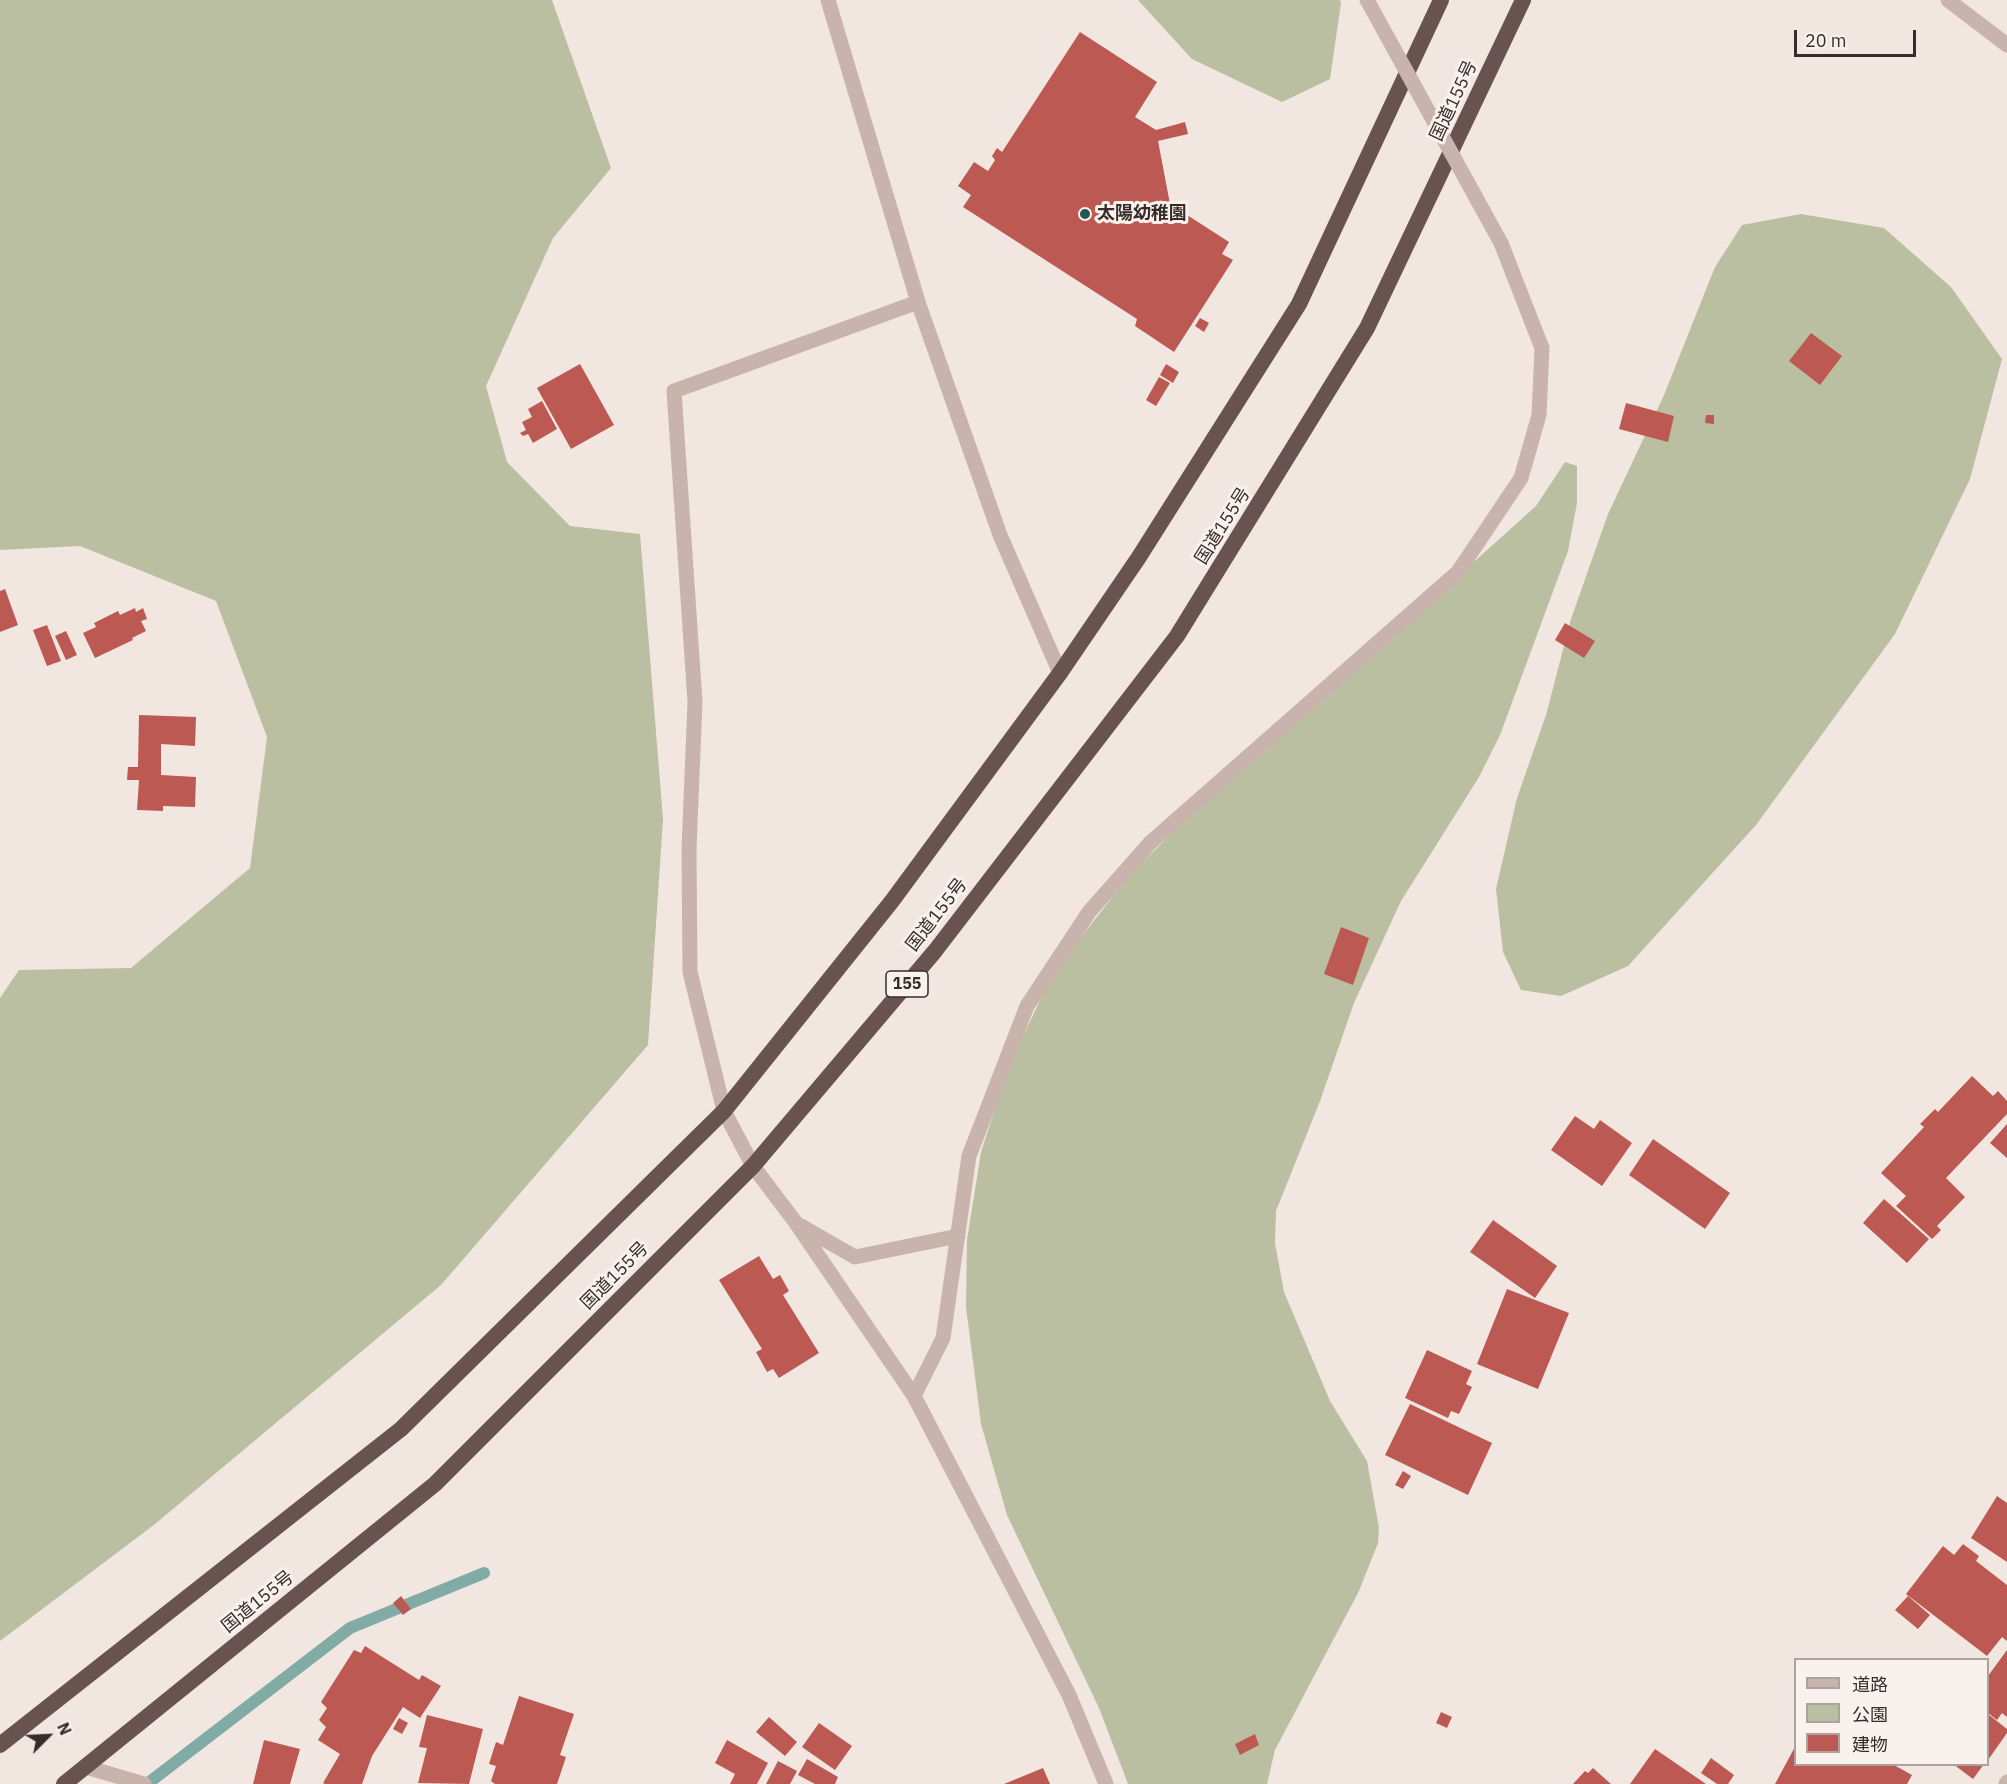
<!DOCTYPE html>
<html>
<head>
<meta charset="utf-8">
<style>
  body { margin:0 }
  #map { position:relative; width:2007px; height:1784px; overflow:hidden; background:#f1e6e0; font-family:"IBM Plex Sans","Noto Sans JP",sans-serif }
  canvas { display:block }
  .legend { position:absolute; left:1794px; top:1658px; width:195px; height:108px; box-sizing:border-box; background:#f9f1ec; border:2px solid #aca29f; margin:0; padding:8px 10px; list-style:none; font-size:18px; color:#382c2b }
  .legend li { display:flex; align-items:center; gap:12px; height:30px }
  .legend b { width:30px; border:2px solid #aca29f }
  .north { position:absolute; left:18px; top:1706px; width:60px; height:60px; -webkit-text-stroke:4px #f9f1ec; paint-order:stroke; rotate:66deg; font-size:16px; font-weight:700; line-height:24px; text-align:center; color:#382c2b }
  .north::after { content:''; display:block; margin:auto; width:21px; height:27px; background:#382c2b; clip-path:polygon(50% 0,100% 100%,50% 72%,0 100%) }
  .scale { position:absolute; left:1794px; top:30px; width:122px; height:27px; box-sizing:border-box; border:3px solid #382c2b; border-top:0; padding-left:8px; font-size:18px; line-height:21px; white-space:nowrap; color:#382c2b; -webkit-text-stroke:4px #f9f1ec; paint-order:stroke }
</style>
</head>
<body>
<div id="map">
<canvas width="2007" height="1784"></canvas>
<ul class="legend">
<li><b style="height:8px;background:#c9b4ad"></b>道路</li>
<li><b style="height:16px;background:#bbbfa1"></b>公園</li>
<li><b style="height:16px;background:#bc5953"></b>建物</li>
</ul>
<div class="north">N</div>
<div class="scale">20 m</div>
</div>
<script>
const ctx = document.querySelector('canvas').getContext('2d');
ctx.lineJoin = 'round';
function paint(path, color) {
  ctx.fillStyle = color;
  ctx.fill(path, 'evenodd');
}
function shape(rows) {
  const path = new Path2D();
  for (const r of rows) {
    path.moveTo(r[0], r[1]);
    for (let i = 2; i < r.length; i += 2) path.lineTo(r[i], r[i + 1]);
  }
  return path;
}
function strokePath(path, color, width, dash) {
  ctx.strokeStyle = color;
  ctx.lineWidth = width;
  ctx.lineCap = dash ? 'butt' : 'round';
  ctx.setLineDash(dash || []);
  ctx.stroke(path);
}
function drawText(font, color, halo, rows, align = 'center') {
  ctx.font = font + ' "IBM Plex Sans","Noto Sans JP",sans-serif';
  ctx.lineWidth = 6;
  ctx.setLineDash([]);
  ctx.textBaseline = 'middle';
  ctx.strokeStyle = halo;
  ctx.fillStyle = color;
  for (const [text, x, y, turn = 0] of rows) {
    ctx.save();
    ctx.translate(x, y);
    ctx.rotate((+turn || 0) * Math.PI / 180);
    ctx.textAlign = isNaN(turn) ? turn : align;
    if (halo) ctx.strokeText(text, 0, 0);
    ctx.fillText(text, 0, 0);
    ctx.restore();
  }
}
paint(shape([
  [0,0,552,0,611,168,553,238,486,386,507,462,570,526,640,534,663,819,648,1045,441,1285,155,1524,0,1641,0,998,19,970,131,968,250,868,267,737,216,601,80,546,0,550],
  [1138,0,1340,0,1341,3,1330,79,1282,102,1192,59],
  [1801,214,1884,228,1951,287,2002,359,1970,479,1895,634,1756,825,1628,966,1561,996,1521,990,1503,952,1496,889,1517,798,1546,715,1571,619,1608,514,1664,395,1715,267,1742,225],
  [1565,462,1577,466,1577,503,1568,551,1500,735,1479,777,1401,901,1354,1003,1320,1101,1276,1211,1275,1243,1284,1292,1330,1401,1367,1461,1379,1528,1378,1543,1359,1591,1275,1750,1267,1784,1128,1784,1099,1708,1007,1515,981,1424,966,1307,967,1240,981,1152,1009,1066,1042,996,1077,942,1130,875,1168,837,1536,506]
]), '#bbbfa1');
strokePath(shape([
  [147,1784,350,1628,484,1573]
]), '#81aca6', 12);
paint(shape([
  [1080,32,1157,82,1135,117,1156,130,1185,122,1188,134,1158,141,1170,204,1229,242,1222,254,1233,260,1174,352,1135,326,1137,319,963,207,971,195,958,186,974,162,988,171,995,160,992,156,997,148,1002,152],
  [1200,318,1209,323,1204,332,1195,326],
  [1811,333,1842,356,1820,385,1789,361],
  [580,364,614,425,571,449,537,388],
  [1166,364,1179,372,1173,383,1160,375],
  [1159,377,1170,383,1156,406,1146,400],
  [542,401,557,429,533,443,528,434,523,436,520,433,526,430,522,422,532,417,528,409],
  [1626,403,1674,416,1668,442,1619,429],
  [1706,415,1714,415,1714,424,1705,423],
  [5,589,18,625,0,632,0,591],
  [135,608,136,612,143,608,147,619,141,621,146,631,132,638,133,640,95,658,83,633,96,627,94,623,118,611,120,615],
  [1565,623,1595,641,1584,658,1555,640],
  [47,625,61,661,47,666,33,630],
  [66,631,77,655,66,660,55,636],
  [139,715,196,717,195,746,161,744,161,775,196,777,195,807,163,806,163,811,137,810,139,780,127,780,128,767,138,767],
  [1341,927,1369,938,1353,985,1324,974],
  [1972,1076,1993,1096,1998,1091,2007,1101,2007,1114,1946,1178,1965,1197,1937,1226,1941,1230,1932,1239,1896,1206,1906,1196,1881,1173,1924,1127,1920,1124,1935,1109,1938,1112],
  [1575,1116,1594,1129,1600,1120,1632,1143,1602,1186,1551,1150],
  [2007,1124,2007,1158,1990,1143],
  [1653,1139,1730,1193,1705,1229,1629,1175],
  [1884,1199,1929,1239,1907,1263,1863,1223],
  [1493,1220,1557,1266,1535,1298,1470,1252],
  [759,1256,773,1279,780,1275,789,1291,783,1295,819,1353,779,1378,773,1369,767,1372,756,1352,762,1349,719,1280],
  [1507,1289,1569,1313,1538,1389,1477,1364],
  [1427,1350,1472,1371,1466,1384,1472,1387,1459,1414,1451,1411,1448,1418,1405,1398],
  [1410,1404,1492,1443,1468,1495,1385,1455],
  [1403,1471,1411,1476,1403,1489,1395,1485],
  [1997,1496,2007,1503,2007,1562,1971,1538],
  [1963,1544,1979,1556,1976,1561,2007,1585,2007,1641,2002,1637,1987,1656,1906,1594,1943,1546,1954,1555],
  [401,1596,411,1609,403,1615,393,1603],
  [1908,1596,1930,1615,1918,1629,1895,1610],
  [365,1646,419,1680,422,1675,441,1686,420,1718,403,1707,372,1756,362,1784,325,1784,323,1783,340,1754,318,1740,326,1727,319,1720,327,1708,321,1702,354,1650,361,1653],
  [2007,1650,2007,1717,2002,1713,1997,1720,1988,1713,1988,1676],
  [519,1696,574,1714,560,1755,566,1757,557,1784,495,1784,491,1781,496,1766,489,1764,496,1742,503,1745],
  [1441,1712,1452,1717,1447,1728,1436,1723],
  [1988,1714,2007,1729,2007,1733,1988,1760],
  [427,1715,483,1729,469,1784,418,1783,427,1748,419,1747],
  [769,1717,797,1742,785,1756,756,1732],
  [399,1718,408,1723,402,1734,393,1729],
  [819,1723,852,1746,835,1770,802,1747],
  [1255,1734,1259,1745,1240,1755,1235,1744],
  [264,1740,300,1749,290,1784,253,1784],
  [727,1740,768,1763,757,1784,730,1784,735,1774,715,1763],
  [1796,1745,1796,1764,1892,1764,1912,1775,1907,1784,1775,1784],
  [1655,1749,1706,1784,1630,1784],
  [1711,1758,1734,1775,1728,1784,1717,1784,1701,1773],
  [807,1759,838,1777,835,1784,815,1784,798,1775],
  [778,1761,797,1771,790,1784,766,1784],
  [1953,1764,1984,1764,1973,1779],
  [1043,1768,1050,1784,1004,1784],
  [1593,1768,1611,1784,1573,1784,1585,1771,1588,1773]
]), '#bc5953');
strokePath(shape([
  [828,0,918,302,1000,535,1060,673],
  [918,302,674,391,695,702,689,849,690,972,724,1111,753,1166,796,1223,914,1396,1069,1695,1106,1784],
  [801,1226,855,1257,958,1236],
  [914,1396,943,1338,969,1156,1027,1006,1089,912,1150,843,1458,572,1521,478,1539,415,1542,348,1501,243],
  [86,1767,144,1784],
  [2006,1784,2007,1782]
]), '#c9b4ad', 15);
strokePath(shape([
  [1948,0,2007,45]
]), '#c9b4ad', 15);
strokePath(shape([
  [0,1745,401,1429,724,1111,892,901,1060,673,1139,557,1299,304,1441,0],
  [64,1784,435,1484,753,1166,935,951,1177,636,1367,328,1523,0]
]), '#685350', 16);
strokePath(shape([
  [1367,0,1501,243]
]), '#c9b4ad', 15);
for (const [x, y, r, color] of [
  [1085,214,6,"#235650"]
]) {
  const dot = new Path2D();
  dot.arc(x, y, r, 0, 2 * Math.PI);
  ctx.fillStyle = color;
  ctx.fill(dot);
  strokePath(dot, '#f9f1ec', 2);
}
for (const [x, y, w] of [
  [907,984,42]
]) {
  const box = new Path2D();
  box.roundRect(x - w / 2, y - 13, w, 26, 4.5);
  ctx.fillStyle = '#f9f1ec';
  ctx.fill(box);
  strokePath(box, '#382c2b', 1.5);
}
drawText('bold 16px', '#382c2b', null, [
  ["155",907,984]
]);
drawText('18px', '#382c2b', '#f9f1ec', [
  ["国道155号",1454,101,-65],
  ["国道155号",1223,526,-58],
  ["国道155号",937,915,-52],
  ["国道155号",615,1276,-45],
  ["国道155号",258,1602,-39]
]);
drawText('bold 18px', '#382c2b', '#f9f1ec', [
  ["太陽幼稚園",1097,214]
], 'left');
</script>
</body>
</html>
